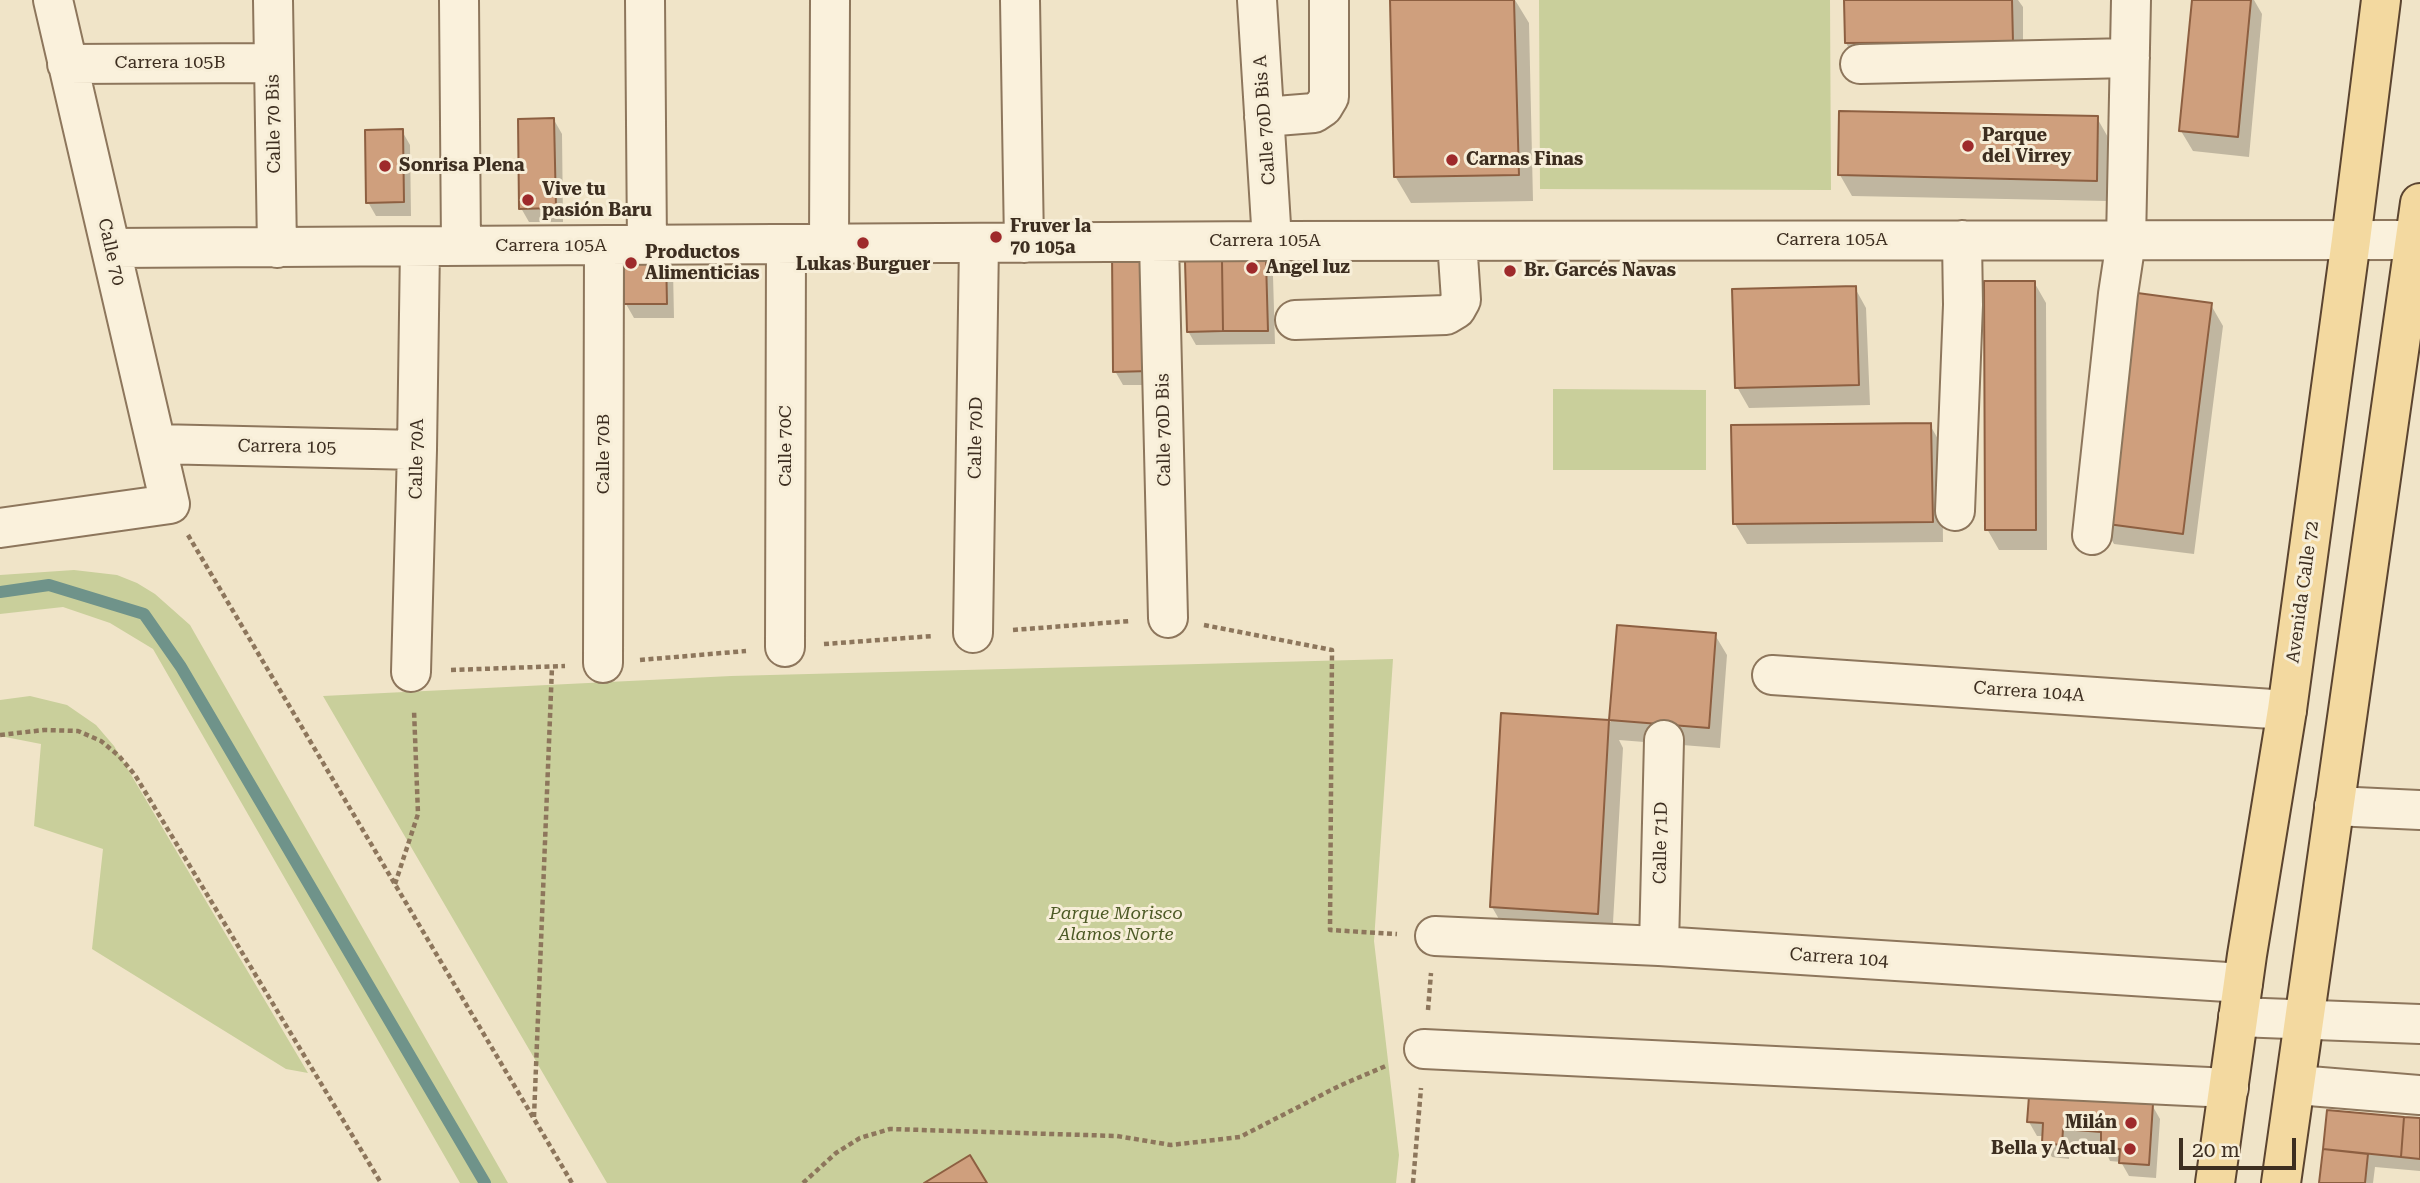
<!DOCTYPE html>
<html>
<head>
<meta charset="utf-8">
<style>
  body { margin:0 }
  #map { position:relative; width:2420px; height:1183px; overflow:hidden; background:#f0e4c8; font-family:"Roboto Serif",serif }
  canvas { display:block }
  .scale { position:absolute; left:2179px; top:1138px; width:117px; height:32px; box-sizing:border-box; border:4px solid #3d2e20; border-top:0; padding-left:9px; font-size:21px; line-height:24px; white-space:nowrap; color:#3d2e20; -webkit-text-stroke:5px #f7eed8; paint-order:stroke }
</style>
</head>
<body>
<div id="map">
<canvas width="2420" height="1183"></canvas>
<div class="scale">20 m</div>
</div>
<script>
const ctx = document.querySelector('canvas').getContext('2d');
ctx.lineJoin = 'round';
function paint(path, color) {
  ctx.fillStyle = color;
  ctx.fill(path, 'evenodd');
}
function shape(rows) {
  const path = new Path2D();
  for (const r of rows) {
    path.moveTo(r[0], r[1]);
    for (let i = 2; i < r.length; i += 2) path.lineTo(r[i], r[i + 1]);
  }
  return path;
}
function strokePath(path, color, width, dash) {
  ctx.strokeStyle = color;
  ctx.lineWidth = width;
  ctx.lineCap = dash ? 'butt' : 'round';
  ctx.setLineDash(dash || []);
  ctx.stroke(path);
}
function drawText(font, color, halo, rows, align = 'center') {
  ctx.font = font + ' "Roboto Serif",serif';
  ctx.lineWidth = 6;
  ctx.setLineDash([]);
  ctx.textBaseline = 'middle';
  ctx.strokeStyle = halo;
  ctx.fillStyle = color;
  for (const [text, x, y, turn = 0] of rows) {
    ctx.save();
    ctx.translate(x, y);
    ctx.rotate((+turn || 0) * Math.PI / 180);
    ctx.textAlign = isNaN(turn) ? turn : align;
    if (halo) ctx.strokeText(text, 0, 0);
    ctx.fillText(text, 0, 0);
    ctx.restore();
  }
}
paint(shape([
  [1539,0,1830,0,1831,190,1540,189],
  [1553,389,1706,390,1706,470,1553,470],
  [74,570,117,575,137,583,155,594,190,625,508,1183,460,1183,153,649,110,623,63,607,0,614,0,575],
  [1393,659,1374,941,1399,1155,1396,1183,607,1183,323,696,731,676],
  [30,696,67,705,96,725,114,746,308,1073,286,1069,92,949,103,849,34,826,41,744,0,736,0,700]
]), '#c9cf9b');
paint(shape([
  [1391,0,1515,0,1529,23,1533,201,1411,203,1395,176],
  [1846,0,2018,0,2023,7,2023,62,1858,64,1846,43],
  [2194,0,2254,0,2262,14,2249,157,2193,151,2181,131],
  [1841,112,2097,118,2109,139,2108,201,1852,196,1840,175],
  [554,120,562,134,563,222,529,222,521,208],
  [402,131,410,145,411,216,376,216,368,202],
  [1113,254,1157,385,1123,385,1115,371],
  [665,256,673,270,674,318,634,318,626,304],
  [1265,262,1273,276,1275,344,1196,345,1188,331],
  [2034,282,2046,303,2047,550,1999,550,1987,529],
  [1855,288,1866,308,1870,405,1749,408,1737,387],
  [2211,305,2223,326,2194,554,2114,544,2102,523],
  [1930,425,1942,446,1943,542,1747,544,1735,524],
  [1618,627,1715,635,1727,655,1720,748,1619,740,1623,748,1612,940,1507,933,1492,907,1503,715,1611,722],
  [2152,1105,2160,1119,2156,1178,2129,1176,2121,1162,2110,1161,2103,1145,2070,1143,2069,1159,2052,1157,2043,1143,2044,1136,2037,1136,2029,1122],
  [2329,1112,2420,1120,2420,1171,2375,1167,2373,1183,2321,1183]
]), '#0003');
strokePath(shape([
  [0,592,49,585,144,614,181,667,485,1183]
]), '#6f938a', 12);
const building = shape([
  [1390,0,1514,0,1519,175,1394,177,1390,0],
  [1844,0,2012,0,2013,42,1845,43,1844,0],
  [2192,0,2251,0,2238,137,2179,131,2192,0],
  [1839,111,2098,116,2097,181,1838,175,1839,111],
  [554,118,556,208,519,209,518,119,554,118],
  [403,129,404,202,366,203,365,130,403,129],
  [1112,252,1149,252,1150,371,1113,372,1112,252],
  [624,254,666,254,667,304,624,304,624,254],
  [1266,260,1268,331,1223,331,1222,261,1266,260],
  [1185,261,1222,261,1223,331,1187,332,1185,261],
  [1984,281,2035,281,2036,530,1985,530,1984,281],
  [1856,286,1859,385,1735,388,1732,289,1856,286],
  [2130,292,2212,303,2183,534,2100,523,2130,292],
  [1931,423,1933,522,1733,524,1731,425,1931,423],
  [1617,625,1716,633,1709,728,1609,720,1617,625],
  [1501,713,1609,720,1598,914,1490,907,1501,713],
  [2029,1096,2153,1104,2149,1165,2119,1163,2120,1149,2101,1148,2101,1132,2063,1129,2062,1145,2042,1143,2043,1123,2027,1122,2029,1096],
  [2327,1110,2404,1117,2401,1157,2323,1149,2327,1110],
  [2404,1117,2420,1118,2420,1159,2401,1157,2404,1117],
  [2323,1149,2368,1154,2365,1183,2319,1183,2323,1149],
  [970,1155,987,1183,924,1183,970,1155]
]);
paint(building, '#cf9f7d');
strokePath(building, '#8d5f41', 2);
const minor = shape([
  [273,0,277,248],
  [459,0,461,246],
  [645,0,647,245],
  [1020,0,1024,243],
  [1257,0,1272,241],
  [67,64,273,63],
  [1860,64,2130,58],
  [1264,117,1314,113,1323,107,1329,97,1329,0],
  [1159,242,1168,618],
  [829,244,830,0],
  [111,248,1272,241,2420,240],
  [1295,320,1446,315,1456,309,1461,300,1457,241],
  [156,444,417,450],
  [1955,511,1963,305,1962,240],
  [0,528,170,504,53,0],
  [2092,535,2118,294,2126,241,2131,0],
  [973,633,979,243],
  [785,647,786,244],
  [603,663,604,246],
  [411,672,417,450,420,247],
  [1772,675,2287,710],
  [2334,806,2420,810],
  [1435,936,1659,946,2243,983],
  [1659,946,1664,740],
  [2238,1017,2420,1024],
  [1424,1049,2229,1088],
  [2297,1085,2420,1095]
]);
const major = shape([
  [2215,1183,2247,955,2287,710,2351,240,2381,0],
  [2281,1183,2420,203]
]);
strokePath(minor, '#8d765c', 42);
strokePath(major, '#5b4430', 42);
strokePath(shape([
  [188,535,572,1183],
  [1204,625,1332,650,1330,930,1397,934],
  [1013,630,1130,621],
  [824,644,934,636],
  [640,660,746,651],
  [451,670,565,666],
  [0,735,44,730,78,731,101,741,119,756,135,775,381,1183],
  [395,884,418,814,414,710],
  [1428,1010,1431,973],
  [534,1117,552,667],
  [803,1183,836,1153,860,1138,890,1129,1117,1136,1171,1145,1240,1137,1339,1086,1388,1065],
  [1413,1183,1421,1088]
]), '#8d765c', 4.5, [5, 3.5]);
strokePath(minor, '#faf1dc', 38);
strokePath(major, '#f3d9a0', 38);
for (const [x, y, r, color] of [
  [1968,146,7,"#9e2a2b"],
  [1452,160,7,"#9e2a2b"],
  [385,166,7,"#9e2a2b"],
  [528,200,7,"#9e2a2b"],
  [996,237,7,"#9e2a2b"],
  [863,243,7,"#9e2a2b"],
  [631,263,7,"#9e2a2b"],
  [1252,268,7,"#9e2a2b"],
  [1510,271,7,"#9e2a2b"],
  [2131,1123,7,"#9e2a2b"],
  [2130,1149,7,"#9e2a2b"]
]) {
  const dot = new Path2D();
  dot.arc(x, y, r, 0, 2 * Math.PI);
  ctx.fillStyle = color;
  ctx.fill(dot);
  strokePath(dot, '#f7eed8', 2.5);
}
drawText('18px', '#3d2e20', '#f7eed8', [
  ["Carrera 105B",170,63],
  ["Calle 70D Bis A",1265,120,-94],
  ["Calle 70 Bis",274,124,-91],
  ["Carrera 105A",1832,240],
  ["Carrera 105A",1265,241],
  ["Carrera 105A",551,246],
  ["Calle 70",111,252,77],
  ["Calle 70D Bis",1164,430,-91],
  ["Calle 70D",976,438,-89],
  ["Calle 70C",786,446,-90],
  ["Carrera 105",287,447,1],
  ["Calle 70B",604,454,-90],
  ["Calle 70A",417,459,-89],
  ["Avenida Calle 72",2303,592,-82],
  ["Carrera 104A",2029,692,4],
  ["Calle 71D",1661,843,-89],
  ["Carrera 104",1839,958,4]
]);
drawText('bold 18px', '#3d2e20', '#f7eed8', [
  ["Parque",1982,136],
  ["del Virrey",1982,157],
  ["Carnas Finas",1466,160],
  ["Sonrisa Plena",399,166],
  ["Vive tu",542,190],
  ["pasión Baru",542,211],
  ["Fruver la",1010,227],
  ["70 105a",1010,248],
  ["Productos",645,253],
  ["Alimenticias",645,274],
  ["Lukas Burguer",863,265,"center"],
  ["Angel luz",1266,268],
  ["Br. Garcés Navas",1524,271],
  ["Milán",2117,1123,"right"],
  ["Bella y Actual",2116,1149,"right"]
], 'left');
drawText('italic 18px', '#4d5a26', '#f7eed8', [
  ["Parque Morisco",1116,914],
  ["Alamos Norte",1116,935]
]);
</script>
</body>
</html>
